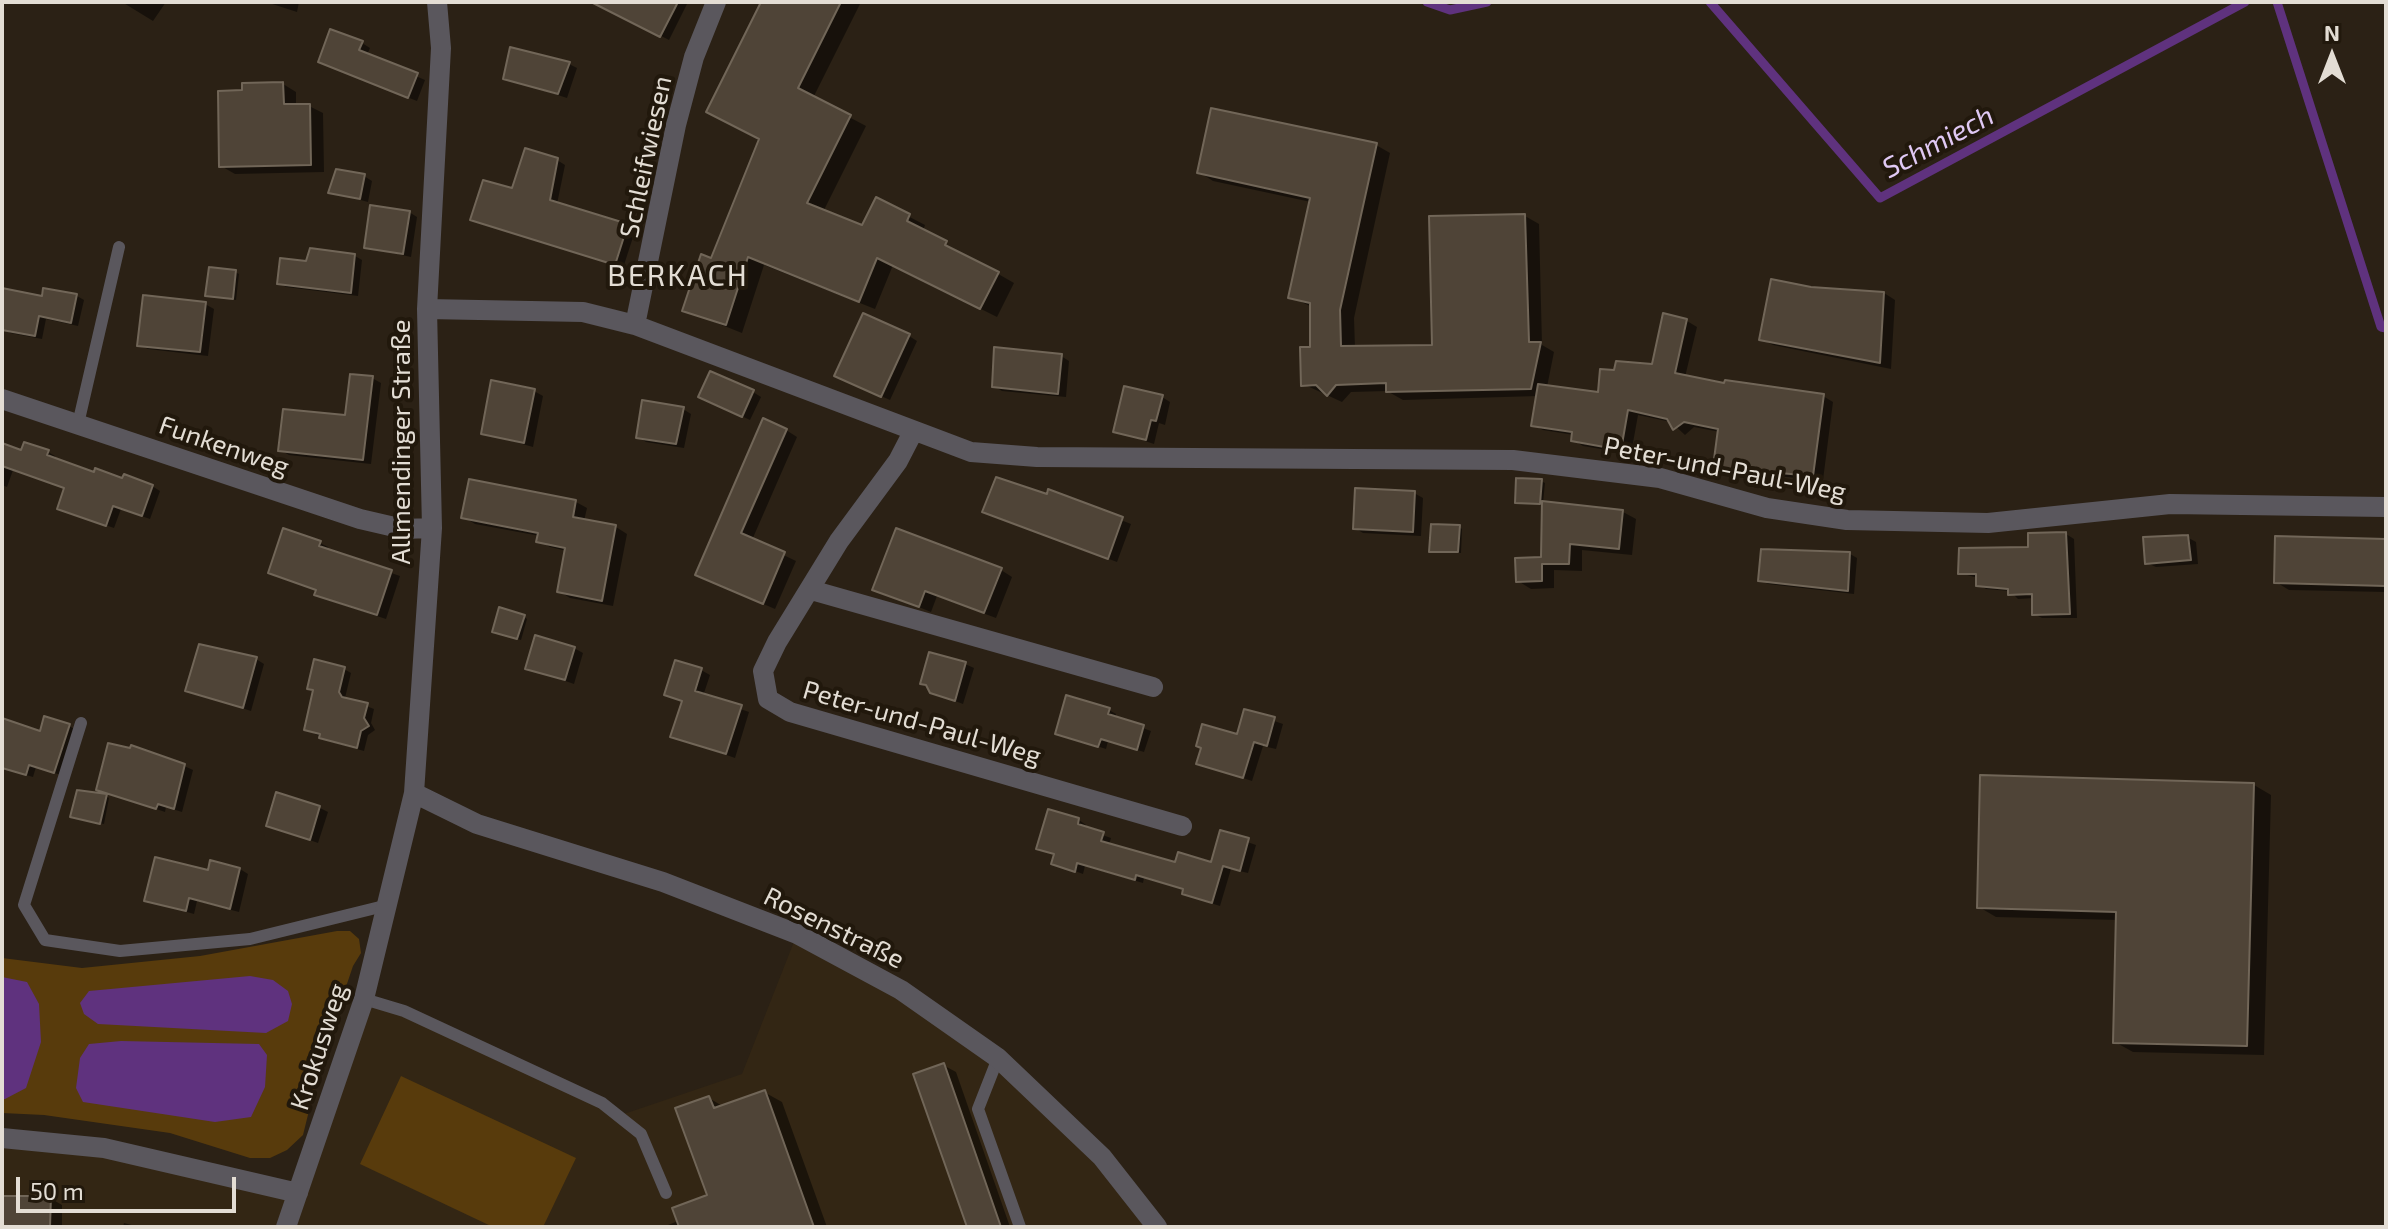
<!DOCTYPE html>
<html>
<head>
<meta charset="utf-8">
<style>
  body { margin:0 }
  #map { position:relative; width:2388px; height:1229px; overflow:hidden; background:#2b2115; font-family:"Exo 2",sans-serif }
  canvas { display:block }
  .frame { position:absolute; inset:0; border:4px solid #e3ddd4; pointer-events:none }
  .north { position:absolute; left:2292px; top:16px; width:80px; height:80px; -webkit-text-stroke:6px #21180c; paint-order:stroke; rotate:0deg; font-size:22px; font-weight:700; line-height:32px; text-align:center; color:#e3ddd4 }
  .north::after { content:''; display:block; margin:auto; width:28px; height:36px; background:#e3ddd4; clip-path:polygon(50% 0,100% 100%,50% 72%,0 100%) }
  .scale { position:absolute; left:16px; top:1177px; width:220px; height:36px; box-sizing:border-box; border:4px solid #e3ddd4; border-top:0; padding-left:10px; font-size:24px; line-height:28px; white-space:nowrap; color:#e3ddd4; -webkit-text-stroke:6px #21180c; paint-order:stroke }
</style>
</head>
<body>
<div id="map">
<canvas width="2388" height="1229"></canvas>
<div class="frame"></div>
<div class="north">N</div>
<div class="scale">50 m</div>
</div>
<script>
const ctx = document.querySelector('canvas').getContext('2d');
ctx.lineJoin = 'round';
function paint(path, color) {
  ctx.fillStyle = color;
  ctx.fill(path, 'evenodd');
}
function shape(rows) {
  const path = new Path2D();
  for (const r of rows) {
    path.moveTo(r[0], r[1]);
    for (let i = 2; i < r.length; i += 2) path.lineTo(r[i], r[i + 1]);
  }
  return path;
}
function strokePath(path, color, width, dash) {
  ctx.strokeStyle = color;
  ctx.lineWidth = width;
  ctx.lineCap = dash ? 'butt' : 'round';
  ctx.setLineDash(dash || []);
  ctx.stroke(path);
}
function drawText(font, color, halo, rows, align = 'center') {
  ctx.font = font + ' "Exo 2",sans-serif';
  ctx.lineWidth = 8;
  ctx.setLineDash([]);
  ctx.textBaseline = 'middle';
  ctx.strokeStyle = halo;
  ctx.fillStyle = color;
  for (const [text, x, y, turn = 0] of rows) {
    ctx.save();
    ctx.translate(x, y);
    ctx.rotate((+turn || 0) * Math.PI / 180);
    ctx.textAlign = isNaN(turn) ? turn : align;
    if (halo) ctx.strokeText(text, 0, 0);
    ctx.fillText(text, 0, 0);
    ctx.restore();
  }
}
paint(shape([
  [797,934,998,1058,1157,1227,2,1227,2,1138,297,1193,364,999,621,1115,742,1074]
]), '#332614');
paint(shape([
  [337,931,350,931,359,939,361,953,353,966,322,1058,303,1135,287,1150,270,1158,250,1158,170,1133,44,1115,2,1113,2,958,82,968,200,956],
  [401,1076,576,1158,543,1227,493,1227,360,1164]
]), '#583b0c');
paint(shape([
  [250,976,273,980,288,991,292,1004,288,1021,266,1033,98,1024,84,1014,80,1003,89,991],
  [2,977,27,982,39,1004,41,1042,26,1088,5,1099,2,1099],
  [121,1041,259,1044,267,1055,265,1087,251,1117,215,1122,83,1102,76,1088,80,1058,89,1044]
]), '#5f327e');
paint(shape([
  [122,2,166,2,153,21],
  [266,2,299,2,297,12],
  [595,2,688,2,669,40],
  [764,2,861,2,813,98,866,126,823,212,863,227,877,200,925,225,923,231,1014,283,997,317,893,265,875,309,764,265,742,333,684,310,712,260,761,139],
  [362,43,370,48,367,55,425,80,417,101,329,66],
  [569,64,577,68,567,98,505,78],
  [283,84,296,92,296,106,309,106,323,113,324,172,235,174,221,166,244,92],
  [1376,145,1390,153,1354,318,1355,348,1434,347,1525,216,1539,224,1542,345,1554,352,1547,387,1600,394,1616,372,1653,366,1664,316,1687,321,1697,327,1685,377,1726,386,1823,396,1833,402,1823,480,1725,472,1715,466,1720,432,1694,427,1685,435,1671,422,1638,415,1631,454,1583,446,1573,440,1574,435,1543,430,1533,425,1538,396,1403,400,1387,391,1351,392,1342,402,1303,384,1313,349,1312,307,1291,297,1311,202,1213,181,1199,172],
  [557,160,565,165,557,204,635,231,623,268,473,219],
  [364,176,372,181,368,202,331,192],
  [409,212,417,217,411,257,366,247],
  [355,256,362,260,358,296,286,287,279,283],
  [235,272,239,274,236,300,208,295],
  [1810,289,1884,293,1895,300,1891,369,1773,345,1761,339],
  [2,290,43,299,45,290,77,296,84,300,78,326,46,319,42,339,10,333,2,325],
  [205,304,214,309,208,356,148,349,139,345],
  [909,336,917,341,890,400,845,380],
  [1061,356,1069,361,1066,397,1002,391,994,386],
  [372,378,381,383,371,464,289,455,280,450,347,418],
  [534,391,543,396,533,447,483,433],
  [753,392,761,397,750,420,709,401],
  [1162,397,1170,402,1165,425,1159,423,1154,444,1115,431],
  [683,409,691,414,684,448,646,442,638,437],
  [786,430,797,437,752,540,796,561,775,609,708,580],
  [2,445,23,452,48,452,55,456,54,460,95,474,152,486,160,491,150,519,121,509,114,528,67,512,66,488,13,470,7,487,2,485],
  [1541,481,1545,483,1543,503,1623,512,1636,519,1632,555,1582,550,1582,571,1554,570,1554,588,1531,589,1518,581,1543,559,1544,505,1517,502],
  [1050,492,1131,524,1117,562,985,512,1048,497],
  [1414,493,1423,498,1421,536,1363,533,1355,528],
  [576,502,587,508,584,521,616,527,627,534,613,606,570,598,559,591,567,551,550,547,539,541,540,536,475,524,464,517],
  [1459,527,1462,529,1461,553,1431,551],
  [2066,534,2074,539,2077,618,2042,618,2034,614,2034,598,2018,599,2010,591,1986,589,1978,584,1978,578,1960,573],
  [2187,537,2196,542,2198,564,2156,567,2147,563],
  [2386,541,2386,592,2289,590,2276,582],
  [320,543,328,547,327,551,400,576,386,619,325,599,317,594,318,591,270,573],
  [1850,554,1857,558,1854,594,1768,584,1760,580],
  [1001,570,1012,577,996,618,937,596,931,612,875,589],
  [524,617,527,619,521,640,498,633],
  [574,648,583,653,574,684,528,668],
  [256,659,264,664,251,711,187,690],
  [965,664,974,668,963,704,932,692],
  [344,669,351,673,345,698,374,709,371,723,375,730,368,735,364,751,328,741,306,729,315,691,310,688],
  [701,670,710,675,703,696,749,712,735,758,673,736,683,702,667,694],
  [1109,710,1116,714,1115,718,1151,731,1144,752,1108,741,1106,749,1057,733],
  [1245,711,1283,724,1276,749,1263,746,1252,781,1199,763,1238,736],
  [2,720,41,733,69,726,76,730,61,775,36,767,33,777,2,768],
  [132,747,158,754,193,770,182,812,166,807,165,812,99,789],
  [2254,785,2271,795,2264,1055,2133,1052,2115,1042,2118,920,1996,917,1979,907],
  [106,796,109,798,104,824,76,818],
  [320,808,328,812,318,843,268,825],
  [1079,820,1086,825,1085,829,1111,838,1109,845,1176,865,1212,864,1221,833,1256,845,1248,873,1231,869,1220,906,1192,897,1185,890,1144,878,1143,883,1085,866,1083,874,1053,863,1056,855,1039,848],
  [240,869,248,874,239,912,197,901,194,914,146,900,209,872],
  [943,1065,956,1072,1010,1227,969,1227],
  [764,1092,782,1102,827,1227,663,1227,678,1221,710,1196,709,1098,724,1107],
  [2,1198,50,1198,62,1205,62,1227,2,1227],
  [124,1223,139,1227,123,1227]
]), '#0007');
strokePath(shape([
  [1427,2,1450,10,1487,2],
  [1710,2,1880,198,2245,2],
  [2277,2,2381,327,2386,328]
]), '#5f327e', 9);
const building = shape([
  [591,2,678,2,660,37,591,2],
  [761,2,841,2,798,88,851,115,807,203,862,225,876,197,910,214,907,221,947,241,945,245,999,272,980,309,877,258,859,302,748,257,726,325,682,311,701,254,711,258,759,139,706,112,761,2],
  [330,29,363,41,359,50,418,73,408,98,318,62,330,29],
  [510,47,570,62,558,94,503,79,510,47],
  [283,82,284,104,310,104,311,165,219,167,218,91,242,90,242,83,283,82],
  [1211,108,1377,143,1340,310,1341,346,1432,345,1429,216,1525,214,1529,342,1541,342,1531,389,1386,392,1386,383,1336,385,1327,396,1316,385,1301,386,1300,347,1310,347,1310,303,1288,298,1310,198,1197,173,1211,108],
  [525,148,558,158,550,200,628,224,615,265,470,220,483,180,512,188,525,148],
  [336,169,365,174,360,199,328,193,336,169],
  [370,205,410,211,403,254,364,248,370,205],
  [310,248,355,254,351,293,277,284,280,258,306,261,310,248],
  [209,267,236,270,233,299,205,296,209,267],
  [1771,279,1811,287,1884,292,1880,363,1759,340,1771,279],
  [2,288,42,296,43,288,77,294,71,323,39,316,35,336,2,330,2,288],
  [143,295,206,302,200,352,137,346,143,295],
  [863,313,910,334,881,397,834,376,863,313],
  [1663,313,1687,319,1675,373,1724,383,1725,380,1824,394,1813,476,1713,467,1718,429,1684,422,1673,430,1667,419,1628,410,1621,450,1571,441,1572,432,1531,426,1538,384,1598,392,1600,369,1614,370,1616,361,1652,364,1663,313],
  [994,347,1062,354,1058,394,992,387,994,347],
  [710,371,754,390,742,417,698,397,710,371],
  [350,374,373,376,363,460,278,451,283,409,345,415,350,374],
  [491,380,535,389,524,443,481,434,491,380],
  [1124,386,1163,395,1156,421,1151,420,1146,440,1113,432,1124,386],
  [642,400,684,407,676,444,636,438,642,400],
  [763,418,787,429,741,533,785,552,763,604,695,575,763,418],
  [24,442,49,450,47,455,94,472,95,468,122,478,124,474,153,485,142,516,113,506,106,526,57,509,64,488,2,466,2,443,21,450,24,442],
  [996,477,1047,494,1048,489,1123,517,1108,559,982,512,996,477],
  [1516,478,1542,479,1540,504,1515,503,1516,478],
  [469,479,576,500,573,517,616,525,602,601,557,592,565,548,536,542,538,533,461,518,469,479],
  [1355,488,1415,491,1413,532,1353,529,1355,488],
  [1542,501,1623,510,1619,549,1570,544,1569,564,1542,564,1542,581,1516,582,1515,558,1541,557,1542,501],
  [1431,524,1460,525,1458,552,1429,552,1431,524],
  [283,528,321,541,319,546,392,570,377,615,314,595,316,590,268,573,283,528],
  [896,528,1002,568,984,613,925,591,919,607,872,590,896,528],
  [2066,532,2070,614,2032,615,2032,594,2008,595,2008,589,1976,586,1976,574,1958,574,1959,548,2028,547,2028,533,2066,532],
  [2188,535,2191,560,2145,564,2143,537,2188,535],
  [2275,536,2386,539,2386,586,2274,583,2275,536],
  [1761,549,1850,552,1848,591,1758,581,1761,549],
  [499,607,525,615,517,639,492,632,499,607],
  [535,635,575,647,565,680,525,669,535,635],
  [199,644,257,657,243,708,185,691,199,644],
  [929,652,966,662,955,701,930,693,926,685,920,684,929,652],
  [314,659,345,667,339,692,342,697,368,703,364,718,369,726,361,731,357,748,319,738,320,734,304,730,313,690,307,689,314,659],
  [675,660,702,668,695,691,742,705,726,754,670,737,682,701,664,695,675,660],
  [1066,695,1110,708,1108,714,1144,725,1137,750,1101,739,1098,747,1055,734,1066,695],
  [1244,709,1275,717,1267,746,1254,742,1243,778,1196,764,1201,748,1196,746,1202,724,1237,734,1244,709],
  [44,716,70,724,54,773,29,765,26,775,2,768,2,718,40,731,44,716],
  [108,743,130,748,131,745,185,764,174,809,158,804,156,809,96,790,108,743],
  [1980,775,2254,783,2247,1046,2113,1043,2116,912,1977,908,1980,775],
  [77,790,107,794,100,824,70,817,77,790],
  [276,792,320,806,310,840,266,826,276,792],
  [1048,809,1079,818,1078,824,1104,832,1101,841,1175,862,1178,852,1211,862,1220,830,1249,838,1240,871,1223,866,1212,903,1182,894,1183,889,1136,875,1135,880,1077,863,1075,872,1051,864,1054,854,1036,849,1048,809],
  [155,857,208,870,210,860,240,868,230,909,189,898,186,911,144,901,155,857],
  [944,1063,959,1106,1001,1227,967,1227,913,1074,944,1063],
  [765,1090,814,1227,679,1227,672,1208,707,1195,675,1108,709,1096,714,1108,765,1090],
  [2,1196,51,1196,50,1227,2,1227,2,1196]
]);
paint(building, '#4f4437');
strokePath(building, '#716658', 2);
strokePath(shape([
  [78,424,119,247],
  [81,723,24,905,45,940,120,951,250,939,388,905],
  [364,999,404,1011,602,1103,641,1134,666,1193],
  [998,1058,978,1109,1020,1227]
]), '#5a575d', 12);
strokePath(shape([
  [427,309,583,312,635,325,971,452,1037,457,1513,460,1660,478,1767,508,1847,520,1988,523,2170,504,2386,507],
  [635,325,676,125,694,57,716,2],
  [2,399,360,519,403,529,432,528],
  [913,432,898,461,839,541,777,642,763,671,768,699,790,712,1182,826],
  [811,590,1153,687],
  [414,793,477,824,663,882,797,934,901,990,998,1058,1102,1157,1157,1227],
  [2,1138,104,1148,298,1193],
  [286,1227,364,999,414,793,432,528,427,309,441,48,437,2]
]), '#5a575d', 20);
drawText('26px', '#e3ddd4', '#21180c', [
  ["Schleifwiesen",646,157,-78],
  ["Allmendinger Straße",401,442,-90],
  ["Funkenweg",224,446,19],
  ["Peter-und-Paul-Weg",1725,469,11],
  ["Peter-und-Paul-Weg",922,723,16],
  ["Rosenstraße",834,928,26],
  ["Krokusweg",319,1047,-72]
]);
drawText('italic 28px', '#e0c9f4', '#21180c', [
  ["Schmiech",1938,142,-28]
]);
ctx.letterSpacing = '2px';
drawText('30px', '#e3ddd4', '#21180c', [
  ["BERKACH",678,276]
]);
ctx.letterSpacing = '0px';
</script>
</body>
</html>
